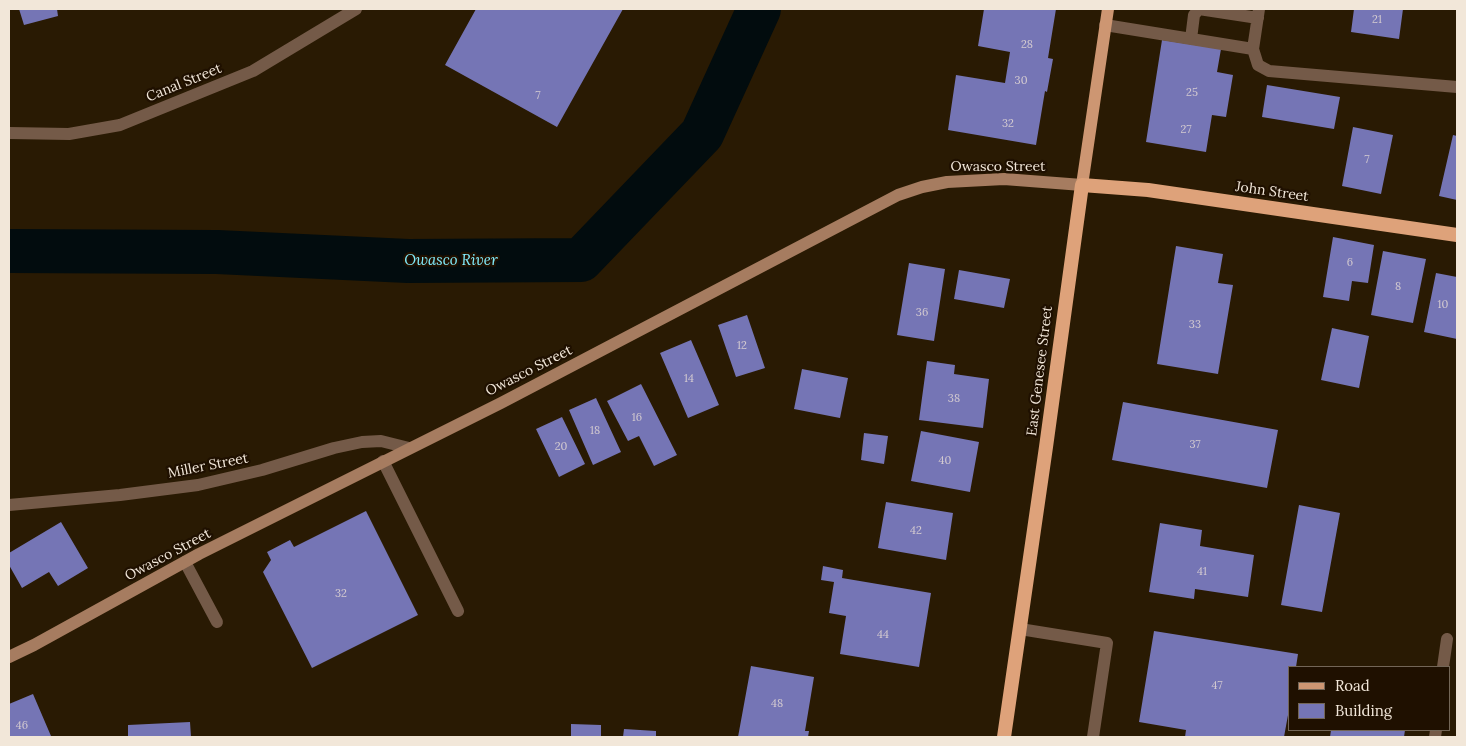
<!DOCTYPE html>
<html>
<head>
<meta charset="utf-8">
<style>
  body { margin:0 }
  #map { position:relative; width:1466px; height:746px; overflow:hidden; background:#291a03; font-family:Lora,serif }
  canvas { display:block }
  .frame { position:absolute; inset:0; border:10px solid #f2e7d9; pointer-events:none }
  .legend { position:absolute; left:1288px; top:666px; width:162px; height:65px; box-sizing:border-box; background:#1f1000; border:1px solid #736657; margin:0; padding:6px 9px; list-style:none; font-size:15px; color:#f2e7d9 }
  .legend li { display:flex; align-items:center; gap:10px; height:25px }
  .legend b { width:25px; border:1px solid #736657 }
</style>
</head>
<body>
<div id="map">
<canvas width="1466" height="746"></canvas>
<div class="frame"></div>
<ul class="legend">
<li><b style="height:6px;background:#cd9672"></b>Road</li>
<li><b style="height:14px;background:#7575b5"></b>Building</li>
</ul>
</div>
<script>
const ctx = document.querySelector('canvas').getContext('2d');
ctx.lineJoin = 'round';
function shape(rows) {
  const path = new Path2D();
  for (const r of rows) {
    path.moveTo(r[0], r[1]);
    for (let i = 2; i < r.length; i += 2) path.lineTo(r[i], r[i + 1]);
  }
  return path;
}
function strokePath(path, color, width, dash) {
  ctx.strokeStyle = color;
  ctx.lineWidth = width;
  ctx.lineCap = dash ? 'butt' : 'round';
  ctx.setLineDash(dash || []);
  ctx.stroke(path);
}
function paint(path, color) {
  ctx.fillStyle = color;
  ctx.fill(path, 'evenodd');
}
function drawText(font, color, halo, rows, align = 'center') {
  ctx.font = font + ' Lora,serif';
  ctx.lineWidth = 4.5;
  ctx.setLineDash([]);
  ctx.textBaseline = 'middle';
  ctx.strokeStyle = halo;
  ctx.fillStyle = color;
  for (const [text, x, y, turn = 0] of rows) {
    ctx.save();
    ctx.translate(x, y);
    ctx.rotate((+turn || 0) * Math.PI / 180);
    ctx.textAlign = isNaN(turn) ? turn : align;
    if (halo) ctx.strokeText(text, 0, 0);
    ctx.fillText(text, 0, 0);
    ctx.restore();
  }
}
strokePath(shape([
  [9,251,217,252,408,261,581,260,702,134,759,9]
]), '#020c0e', 44);
paint(shape([
  [19,9,57,9,58,16,24,25],
  [476,9,623,9,557,127,445,65],
  [984,9,1056,9,1048,58,1053,59,1047,92,1045,91,1036,145,948,130,956,75,1005,83,1010,52,978,46],
  [1354,9,1403,9,1399,39,1351,32],
  [1162,40,1221,49,1217,72,1233,75,1226,117,1212,115,1206,152,1146,142],
  [1267,85,1340,97,1334,129,1262,117],
  [1353,127,1393,135,1381,194,1342,186],
  [1453,135,1457,136,1457,200,1439,196],
  [1333,237,1374,245,1368,283,1352,281,1349,301,1323,297],
  [1176,246,1223,254,1218,283,1233,285,1218,374,1157,364],
  [1383,251,1426,259,1413,323,1371,315],
  [909,263,945,269,934,341,897,335],
  [959,270,1010,279,1004,308,954,299],
  [1436,273,1457,277,1457,339,1424,332],
  [747,315,765,368,736,377,718,325],
  [1332,328,1369,336,1359,388,1321,380],
  [691,340,719,405,688,418,660,353],
  [927,361,955,365,954,374,989,379,983,428,919,420],
  [802,369,848,378,840,418,794,409],
  [641,384,677,455,654,466,639,436,628,441,607,401],
  [596,398,621,452,593,465,569,410],
  [1123,402,1278,430,1267,488,1112,460],
  [562,417,585,464,559,477,536,429],
  [921,431,979,442,970,492,911,481],
  [864,433,888,436,884,464,861,460],
  [886,502,953,513,946,560,878,548],
  [1299,505,1340,513,1322,612,1281,605],
  [366,511,418,615,312,668,263,572,271,560,267,552,290,540,294,547],
  [61,522,88,568,58,586,49,572,22,588,9,565,9,553],
  [1160,523,1202,530,1200,546,1254,555,1248,597,1195,589,1194,599,1149,592],
  [823,566,843,570,842,578,931,593,919,667,840,654,846,616,829,613,834,582,821,580],
  [1154,631,1298,654,1296,667,1290,667,1290,704,1284,737,1185,737,1186,730,1139,722],
  [751,666,814,677,805,731,809,731,808,737,738,737],
  [33,694,51,736,47,737,9,737,9,704],
  [190,722,191,737,128,737,128,725],
  [571,724,601,725,601,737,571,737],
  [624,729,656,731,656,737,623,737],
  [1331,730,1405,730,1404,737,1330,737]
]), '#7575b5');
strokePath(shape([
  [1259,9,1253,49,1258,65,1269,71,1457,87],
  [1105,25,1253,49],
  [1191,39,1194,15,1199,9,1258,18],
  [9,133,69,134,120,125,253,71,356,9],
  [383,461,458,611],
  [185,562,217,622],
  [1020,629,1107,643,1093,737],
  [1443,667,1447,639],
  [1435,737,1436,730]
]), '#745a48', 12);
strokePath(shape([
  [9,505,120,495,198,485,262,470,334,448,362,442,381,441,409,448]
]), '#745a48', 12);
strokePath(shape([
  [9,657,34,645,199,554,501,403,898,195,922,187,947,182,1004,179,1082,185]
]), '#a67c60', 12);
strokePath(shape([
  [1082,185,1108,9]
]), '#cd9672', 12);
strokePath(shape([
  [1004,737,1046,447,1082,185,1148,190,1457,235]
]), '#dea27a', 14);
drawText('11px', '#d3cad0', null, [
  ["21",1377,20],
  ["28",1027,45],
  ["30",1021,81],
  ["25",1192,93],
  ["7",538,96],
  ["32",1008,124],
  ["27",1186,130],
  ["7",1367,160],
  ["6",1350,263],
  ["8",1398,287],
  ["10",1443,305],
  ["36",922,313],
  ["33",1195,325],
  ["12",742,346],
  ["14",689,379],
  ["38",954,399],
  ["16",637,418],
  ["18",595,431],
  ["37",1195,445],
  ["20",561,447],
  ["40",945,461],
  ["42",916,531],
  ["41",1202,572],
  ["32",341,594],
  ["44",883,635],
  ["47",1217,686],
  ["48",777,704],
  ["46",22,726]
]);
drawText('14px', '#f2e7d9', '#1f1000', [
  ["Canal Street",184,83,-22],
  ["Owasco Street",998,167],
  ["John Street",1272,192,8],
  ["Owasco Street",529,371,-27],
  ["East Genesee Street",1040,371,-83],
  ["Miller Street",208,466,-11],
  ["Owasco Street",168,555,-28]
]);
drawText('italic 15px', '#81ecfc', '#1f1000', [
  ["Owasco River",451,261]
]);
</script>
</body>
</html>
